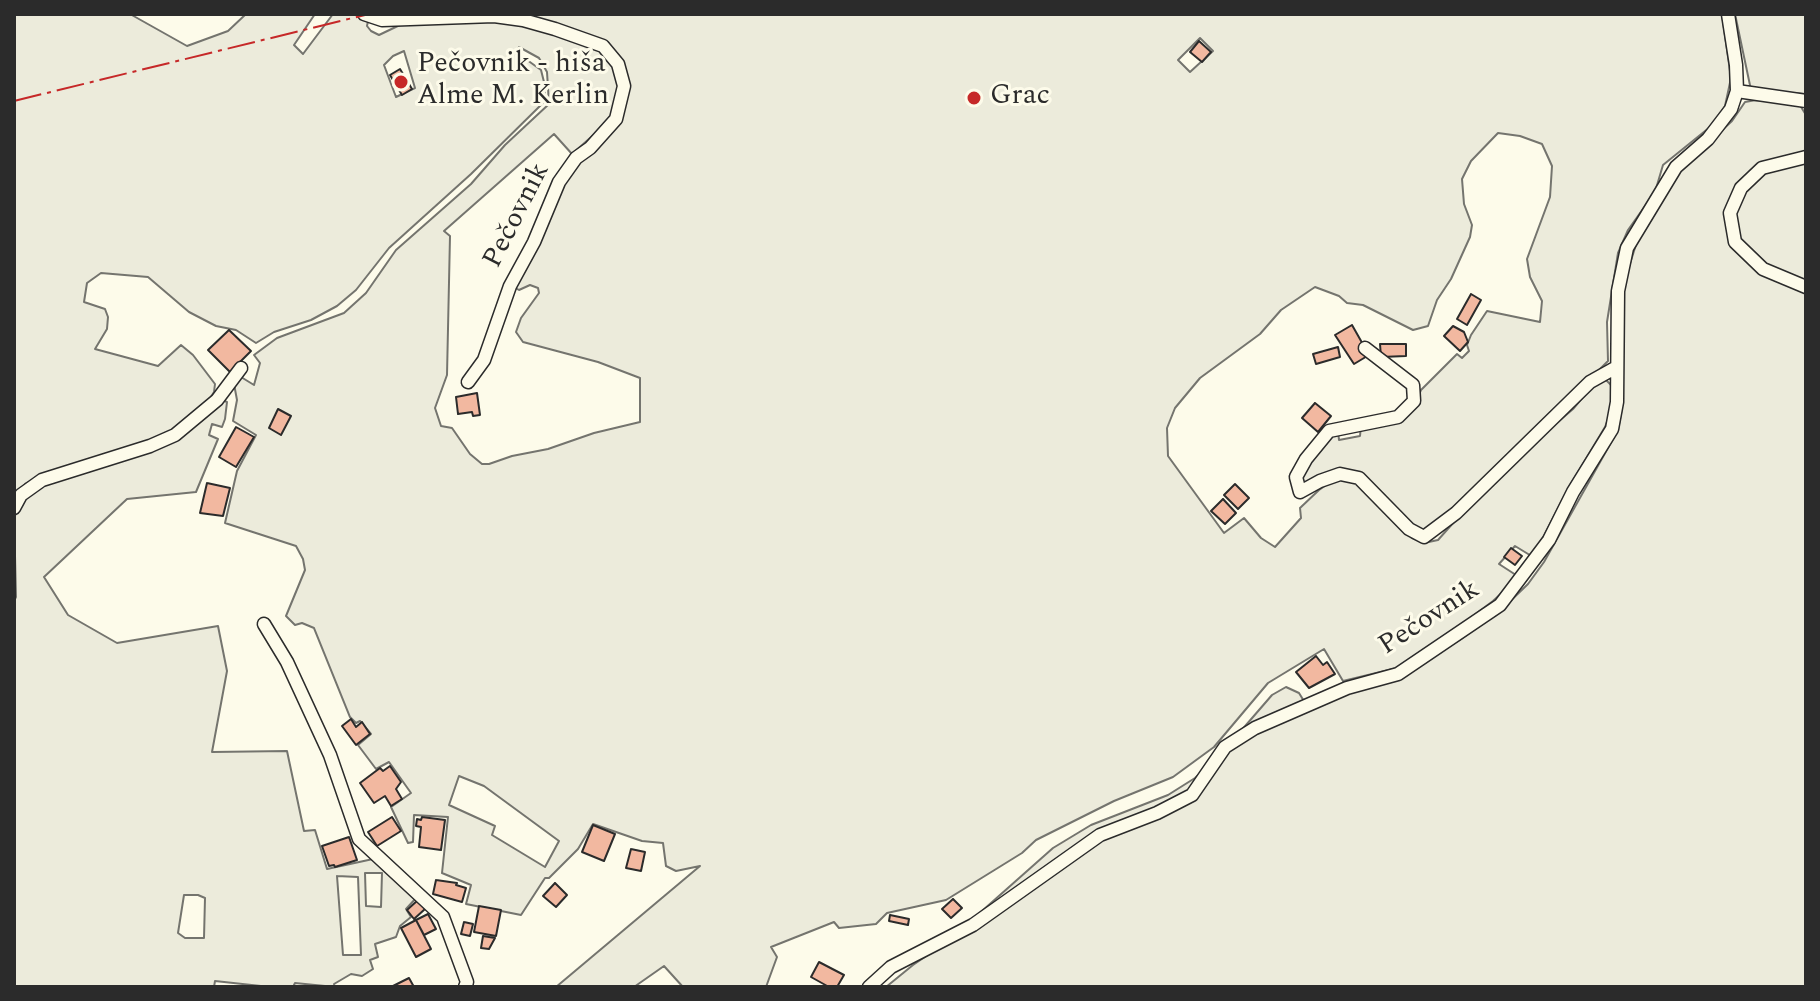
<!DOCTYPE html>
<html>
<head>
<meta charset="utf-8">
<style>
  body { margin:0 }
  #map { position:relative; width:1820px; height:1001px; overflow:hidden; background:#fdfbea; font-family:Spectral,serif }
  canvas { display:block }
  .frame { position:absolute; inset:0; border:16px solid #2b2b2b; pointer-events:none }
</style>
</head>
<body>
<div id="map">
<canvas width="1820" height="1001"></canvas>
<div class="frame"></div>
</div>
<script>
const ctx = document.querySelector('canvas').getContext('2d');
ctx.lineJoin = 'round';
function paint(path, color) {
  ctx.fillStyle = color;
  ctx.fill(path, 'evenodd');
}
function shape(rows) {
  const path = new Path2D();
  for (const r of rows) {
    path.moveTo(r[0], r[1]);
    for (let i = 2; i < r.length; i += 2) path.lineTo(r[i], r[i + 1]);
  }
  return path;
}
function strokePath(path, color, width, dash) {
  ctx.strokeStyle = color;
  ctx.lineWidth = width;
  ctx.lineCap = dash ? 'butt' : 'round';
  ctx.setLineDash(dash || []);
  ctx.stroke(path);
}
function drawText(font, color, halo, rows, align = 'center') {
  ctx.font = font + ' Spectral,serif';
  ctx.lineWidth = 6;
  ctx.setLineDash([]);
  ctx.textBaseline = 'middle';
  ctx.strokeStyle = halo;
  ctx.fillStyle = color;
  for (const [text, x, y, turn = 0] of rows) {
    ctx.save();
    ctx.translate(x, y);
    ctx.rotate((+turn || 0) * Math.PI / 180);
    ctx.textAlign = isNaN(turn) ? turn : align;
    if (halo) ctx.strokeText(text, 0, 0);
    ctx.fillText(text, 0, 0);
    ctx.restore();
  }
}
const green = shape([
  [14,14,130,14,187,46,228,31,246,14,315,14,294,45,303,54,333,14,359,14,368,21,367,26,371,31,379,35,402,24,479,19,510,21,589,42,601,51,619,74,622,92,618,106,607,123,572,154,554,134,444,231,450,236,447,375,435,408,441,426,452,428,470,454,482,464,489,464,512,456,548,449,594,433,640,422,640,378,598,362,523,342,516,332,521,318,539,293,538,288,530,285,519,290,512,286,567,172,588,148,613,128,622,112,628,95,628,78,621,61,609,47,596,38,507,14,1722,14,1731,78,1725,106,1715,123,1663,165,1655,192,1628,230,1618,253,1607,322,1608,361,1568,401,1500,462,1433,530,1424,532,1411,527,1380,492,1354,473,1335,472,1305,487,1301,484,1303,472,1326,440,1338,431,1339,440,1360,436,1361,426,1377,426,1395,422,1406,416,1413,408,1421,390,1457,354,1462,358,1469,351,1467,345,1471,335,1487,311,1540,322,1542,301,1530,277,1527,259,1550,197,1552,166,1542,144,1520,136,1498,133,1471,161,1462,179,1464,204,1472,225,1470,237,1451,279,1437,300,1428,326,1413,330,1363,305,1347,303,1339,296,1315,287,1281,310,1260,334,1200,378,1175,408,1167,428,1168,456,1224,533,1244,518,1261,538,1275,547,1301,518,1300,508,1319,490,1333,480,1353,480,1367,490,1412,538,1424,543,1438,540,1494,477,1573,409,1594,384,1606,380,1612,386,1612,409,1605,427,1569,487,1533,557,1515,546,1499,564,1519,577,1493,601,1434,645,1397,668,1343,681,1324,649,1268,683,1214,747,1173,777,1114,801,1036,840,1022,853,946,900,887,913,876,924,839,928,834,922,771,947,777,957,766,987,683,987,664,966,634,987,556,987,700,866,676,871,666,866,663,843,642,841,593,824,578,849,549,878,545,878,521,915,466,904,471,885,442,873,448,817,414,815,413,842,408,843,391,807,411,793,389,762,376,769,358,745,371,734,360,721,356,723,350,717,314,628,302,623,295,625,286,616,305,570,303,559,296,546,225,523,237,471,256,435,233,421,237,400,234,384,241,377,254,385,260,363,254,355,277,338,344,313,366,293,396,250,471,184,505,145,549,104,547,72,539,58,519,47,516,52,541,70,545,86,544,102,471,174,389,248,356,290,337,306,311,320,274,332,256,343,236,330,216,326,189,312,148,277,101,273,87,283,84,302,105,309,108,317,107,329,95,349,158,366,181,345,193,355,215,384,214,392,206,405,176,429,145,443,37,478,25,484,14,498,14,14],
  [1200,38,1213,51,1190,72,1178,60,1200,38],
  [404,51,415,88,396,97,384,65,393,56,404,51],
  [459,776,484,786,559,841,545,867,492,835,495,826,449,805,459,776],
  [1735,14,1806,14,1806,94,1751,90,1735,14],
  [1756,100,1798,102,1806,115,1806,987,886,987,913,965,947,942,1053,848,1091,825,1168,795,1195,778,1221,754,1272,695,1286,687,1299,693,1307,706,1398,678,1461,639,1502,609,1528,584,1544,562,1618,430,1622,408,1623,286,1639,235,1680,169,1732,121,1745,102,1756,100],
  [222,400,227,402,225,419,222,427,212,424,209,435,218,439,196,492,127,499,44,577,68,615,117,643,218,626,227,671,212,752,287,751,304,831,315,830,327,869,373,859,417,897,406,909,411,917,400,926,396,937,375,944,378,957,370,960,373,969,362,976,351,974,334,984,335,987,295,983,293,987,270,987,215,981,214,987,14,987,14,601,16,597,14,514,18,503,33,488,182,435,204,419,222,400],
  [365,873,382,873,381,907,366,906,365,873],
  [337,876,358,877,361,955,343,955,337,876],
  [184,895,198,895,205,898,204,938,185,938,178,933,184,895]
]);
paint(green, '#ecebdb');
strokePath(green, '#74746e', 2);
const building = shape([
  [1199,41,1211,52,1202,62,1190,52,1199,41],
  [400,69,412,89,402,95,390,75,400,69],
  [1471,294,1481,300,1467,325,1457,319,1471,294],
  [1352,325,1369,355,1354,364,1335,335,1352,325],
  [1453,326,1464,332,1468,342,1460,351,1444,336,1453,326],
  [229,330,251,351,230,372,208,350,229,330],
  [1380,344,1406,344,1406,356,1381,357,1380,344],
  [1338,347,1340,357,1316,364,1313,354,1338,347],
  [477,393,480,415,473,416,472,412,458,414,456,397,477,393],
  [1315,403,1331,416,1318,432,1302,418,1315,403],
  [278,409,291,416,281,435,269,428,278,409],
  [236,427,254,437,236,467,219,457,236,427],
  [207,483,230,488,223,516,200,513,207,483],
  [1235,484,1249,498,1238,509,1224,495,1235,484],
  [1223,499,1236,513,1225,524,1211,511,1223,499],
  [1511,548,1522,556,1515,565,1504,557,1511,548],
  [1316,656,1323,665,1327,662,1335,674,1309,688,1296,672,1316,656],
  [351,719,356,727,362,722,370,734,356,745,342,726,351,719],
  [390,766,401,782,396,789,402,799,391,806,385,796,374,803,360,783,380,768,383,771,390,766],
  [392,817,401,831,377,846,368,832,392,817],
  [422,817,445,820,441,850,419,847,421,827,416,826,417,819,421,820,422,817],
  [593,825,615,834,604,861,582,852,593,825],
  [349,837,357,860,335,867,334,865,329,866,322,846,349,837],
  [631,849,645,852,641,871,626,868,631,849],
  [436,880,457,883,456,885,466,888,462,902,433,894,436,880],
  [555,883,567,895,556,907,543,896,555,883],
  [953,899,962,908,951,918,942,909,953,899],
  [418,900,425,909,414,919,407,910,418,900],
  [479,906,501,910,496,936,474,932,479,906],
  [428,914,436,929,424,935,416,920,428,914],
  [890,915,909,919,908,925,889,921,890,915],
  [416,920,431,949,416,957,401,928,416,920],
  [464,922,473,924,470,936,461,934,464,922],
  [483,936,495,938,489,949,481,948,483,936],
  [819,962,844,975,837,987,829,987,811,977,819,962],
  [409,978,414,987,391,987,409,978]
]);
paint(building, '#f2b8a0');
strokePath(building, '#2b2b2b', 2);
const street = shape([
  [364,14,382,20,494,16,523,20,555,29,603,46,618,64,624,86,616,119,590,148,576,158,559,182,534,242,510,286,484,360,468,382],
  [1737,91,1806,101],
  [1806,157,1762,168,1741,188,1730,213,1735,242,1763,269,1806,287],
  [1365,348,1413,385,1414,401,1398,417,1329,431,1306,459,1296,477,1300,492,1320,481,1340,474,1359,478,1409,529,1424,537,1456,513,1590,382,1615,368],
  [14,508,21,495,42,480,150,446,175,435,217,400,241,368],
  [264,624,287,662,330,755,359,839,443,917,467,982,465,987],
  [869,987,891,967,973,925,1100,835,1157,813,1192,795,1225,747,1255,728,1347,688,1398,674,1500,605,1549,540,1573,492,1612,429,1617,402,1618,291,1627,248,1676,167,1708,139,1731,109,1737,91,1736,65,1728,14]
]);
strokePath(street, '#2b2b2b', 15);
strokePath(street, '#fdfbea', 12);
strokePath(shape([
  [14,101,369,14]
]), '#c62828', 2, [28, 6, 4, 6]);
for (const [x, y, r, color] of [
  [401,82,8,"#c62828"],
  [974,98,8,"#c62828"]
]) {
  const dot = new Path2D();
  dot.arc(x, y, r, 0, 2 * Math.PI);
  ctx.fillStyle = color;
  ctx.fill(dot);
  strokePath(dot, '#fdfbea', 3);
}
drawText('28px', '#2b2b2b', '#fdfbea', [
  ["Pečovnik - hiša",417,66],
  ["Alme M. Kerlin",417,98],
  ["Grac",990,98]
], 'left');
drawText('28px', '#2b2b2b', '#fdfbea', [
  ["Pečovnik",518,216,-63],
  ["Pečovnik",1430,619,-33]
]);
</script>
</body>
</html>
